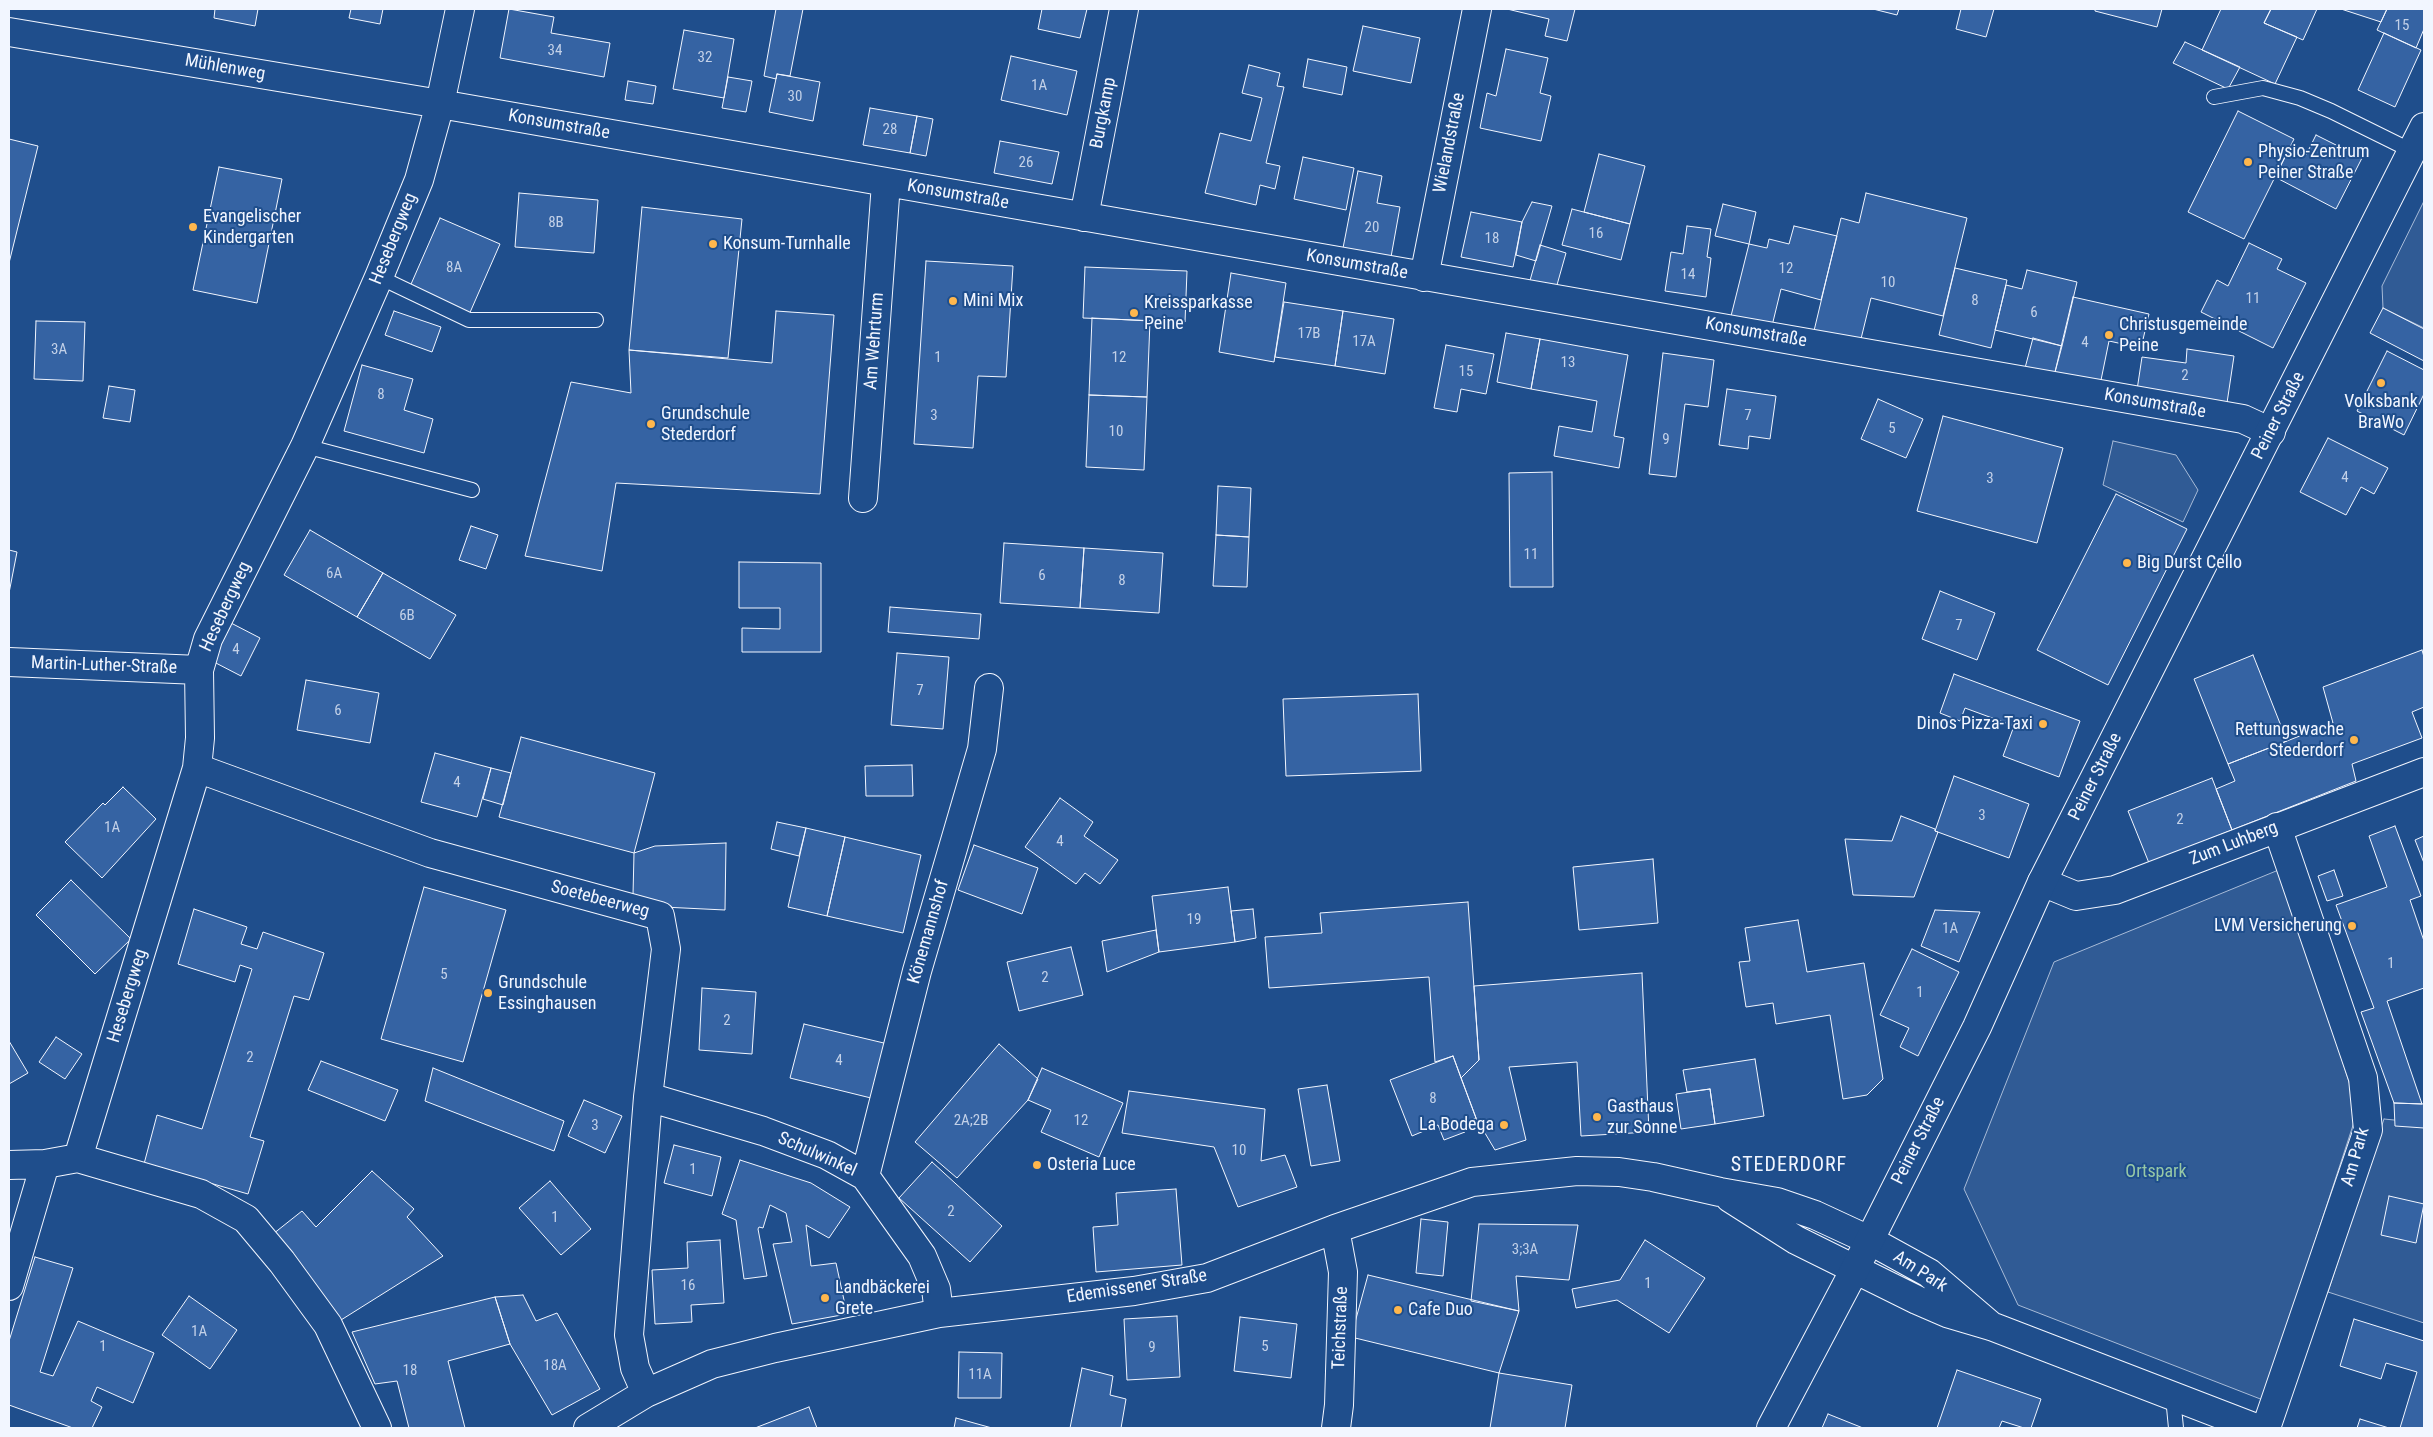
<!DOCTYPE html>
<html>
<head>
<meta charset="utf-8">
<style>
  body { margin:0 }
  #map { position:relative; width:2433px; height:1437px; overflow:hidden; background:#1f4e8c; font-family:"Roboto Condensed",sans-serif }
  canvas { display:block }
  .frame { position:absolute; inset:0; border:10px solid #f2f6ff; pointer-events:none }
</style>
</head>
<body>
<div id="map">
<canvas width="2433" height="1437"></canvas>
<div class="frame"></div>
</div>
<script>
const ctx = document.querySelector('canvas').getContext('2d');
ctx.lineJoin = 'round';
function paint(path, color) {
  ctx.fillStyle = color;
  ctx.fill(path, 'evenodd');
}
function shape(rows) {
  const path = new Path2D();
  for (const r of rows) {
    path.moveTo(r[0], r[1]);
    for (let i = 2; i < r.length; i += 2) path.lineTo(r[i], r[i + 1]);
  }
  return path;
}
function strokePath(path, color, width, dash) {
  ctx.strokeStyle = color;
  ctx.lineWidth = width;
  ctx.lineCap = dash ? 'butt' : 'round';
  ctx.setLineDash(dash || []);
  ctx.stroke(path);
}
function drawText(font, color, halo, rows, align = 'center') {
  ctx.font = font + ' "Roboto Condensed",sans-serif';
  ctx.lineWidth = 4;
  ctx.setLineDash([]);
  ctx.textBaseline = 'middle';
  ctx.strokeStyle = halo;
  ctx.fillStyle = color;
  for (const [text, x, y, turn = 0] of rows) {
    ctx.save();
    ctx.translate(x, y);
    ctx.rotate((+turn || 0) * Math.PI / 180);
    ctx.textAlign = isNaN(turn) ? turn : align;
    if (halo) ctx.strokeText(text, 0, 0);
    ctx.fillText(text, 0, 0);
    ctx.restore();
  }
}
const built = shape([
  [2424,201,2424,328,2383,308,2382,286,2424,201],
  [2113,441,2176,455,2198,490,2183,522,2103,485,2113,441],
  [2281,869,2358,1110,2263,1400,2018,1305,1964,1189,2054,962,2281,869],
  [2384,1119,2424,1123,2424,1323,2328,1292,2384,1119]
]);
paint(built, '#305b95');
strokePath(built, '#a8bbd7', 1);
const building = shape([
  [215,9,258,9,255,26,214,18,215,9],
  [351,9,383,9,380,24,349,18,351,9],
  [509,9,554,17,551,33,610,43,604,77,500,58,509,9],
  [776,9,803,9,790,76,777,74,776,79,764,76,776,9],
  [1042,9,1087,9,1080,38,1038,29,1042,9],
  [1507,9,1575,9,1567,41,1545,36,1549,19,1507,9],
  [1873,9,1899,9,1897,15,1873,9],
  [1961,9,1994,9,1986,37,1956,29,1961,9],
  [2095,9,2162,9,2157,27,2095,11,2095,9],
  [2221,9,2271,9,2264,23,2297,37,2275,84,2202,50,2221,9],
  [2271,9,2317,9,2303,40,2264,23,2271,9],
  [2341,9,2387,9,2381,22,2341,9],
  [2387,9,2424,9,2424,29,2416,48,2377,30,2387,9],
  [1363,26,1420,38,1411,83,1353,71,1363,26],
  [684,30,734,39,724,98,673,89,684,30],
  [2384,33,2421,50,2395,107,2358,90,2384,33],
  [2185,42,2240,67,2228,89,2173,63,2185,42],
  [1506,49,1548,58,1540,93,1551,96,1541,141,1480,128,1487,93,1496,96,1506,49],
  [1011,56,1077,71,1067,115,1001,100,1011,56],
  [1308,59,1347,67,1342,95,1303,87,1308,59],
  [1249,65,1280,73,1277,86,1284,87,1266,163,1280,166,1275,189,1260,185,1256,205,1205,193,1220,133,1251,141,1262,98,1242,93,1249,65],
  [777,74,820,82,813,121,769,112,777,74],
  [728,77,752,81,746,112,722,108,728,77],
  [628,81,656,86,653,104,625,100,628,81],
  [870,108,917,116,910,153,863,145,870,108],
  [2238,111,2294,139,2244,239,2188,212,2238,111],
  [917,116,933,119,926,156,910,153,917,116],
  [2316,135,2362,158,2336,209,2275,177,2290,147,2306,155,2316,135],
  [9,139,38,146,9,263,9,139],
  [1000,141,1059,152,1052,184,994,173,1000,141],
  [1599,154,1645,166,1630,224,1584,212,1599,154],
  [1303,157,1354,168,1346,210,1294,199,1303,157],
  [219,167,282,179,257,303,193,290,219,167],
  [1358,171,1382,176,1377,203,1400,207,1391,257,1343,248,1358,171],
  [519,193,598,200,594,253,515,247,519,193],
  [1866,193,1967,218,1943,316,1871,298,1859,347,1813,335,1841,218,1859,223,1866,193],
  [1532,202,1552,206,1536,261,1516,255,1522,222,1532,202],
  [1723,204,1756,212,1749,244,1715,236,1723,204],
  [642,207,742,219,728,358,629,350,642,207],
  [1572,209,1630,224,1621,260,1562,245,1572,209],
  [1471,212,1522,222,1513,267,1461,257,1471,212],
  [440,218,500,244,468,317,408,291,440,218],
  [1687,226,1711,229,1707,257,1711,258,1706,297,1665,291,1671,252,1683,254,1687,226],
  [1794,226,1837,236,1821,300,1781,289,1771,330,1730,320,1749,244,1767,248,1769,239,1789,244,1794,226],
  [2249,243,2282,259,2277,269,2306,283,2273,348,2201,312,2217,280,2228,286,2249,243],
  [1540,245,1566,253,1555,292,1529,284,1540,245],
  [926,261,1013,266,1006,377,978,376,973,448,914,444,926,261],
  [1085,267,1187,271,1185,322,1083,318,1085,267],
  [1955,268,2007,280,1991,348,1939,335,1955,268],
  [2027,270,2077,282,2062,346,1995,330,2006,285,2022,289,2027,270],
  [1231,273,1286,283,1274,362,1219,352,1231,273],
  [2073,297,2149,314,2141,348,2109,341,2100,385,2054,376,2073,297],
  [1284,302,1343,311,1335,366,1275,357,1284,302],
  [2383,308,2424,329,2424,361,2370,333,2383,308],
  [394,311,441,327,432,352,385,335,394,311],
  [776,311,834,315,820,494,616,483,602,571,525,556,571,382,631,393,629,350,772,363,776,311],
  [1343,311,1394,319,1385,374,1335,366,1343,311],
  [1092,318,1150,321,1147,397,1089,395,1092,318],
  [36,321,85,322,83,381,34,379,36,321],
  [1506,333,1540,339,1531,389,1497,382,1506,333],
  [2033,338,2062,346,2054,376,2025,368,2033,338],
  [1540,339,1628,355,1614,436,1624,438,1619,468,1554,456,1559,426,1592,432,1597,401,1531,389,1540,339],
  [1446,345,1494,354,1486,394,1461,389,1457,412,1434,408,1446,345],
  [2187,349,2234,356,2227,403,2137,390,2142,357,2186,363,2187,349],
  [2387,351,2424,370,2424,394,2404,435,2357,411,2387,351],
  [1663,353,1714,360,1708,407,1685,404,1676,477,1649,474,1663,353],
  [362,365,413,379,404,410,433,419,424,453,344,431,362,365],
  [109,386,135,390,130,422,103,418,109,386],
  [1727,389,1776,396,1770,439,1749,436,1748,449,1719,445,1727,389],
  [1089,395,1147,397,1144,470,1086,467,1089,395],
  [1878,399,1923,419,1906,458,1861,439,1878,399],
  [1943,416,2063,448,2037,543,1917,511,1943,416],
  [2328,438,2388,468,2374,494,2361,487,2346,515,2300,492,2328,438],
  [1552,472,1553,587,1510,587,1509,473,1552,472],
  [1218,486,1251,488,1249,537,1216,535,1218,486],
  [2116,494,2187,529,2108,685,2037,650,2116,494],
  [471,526,498,535,486,569,459,560,471,526],
  [310,530,383,573,357,617,284,575,310,530],
  [1216,535,1249,537,1247,587,1213,586,1216,535],
  [1004,543,1084,548,1080,608,1000,603,1004,543],
  [1084,548,1163,553,1159,613,1080,608,1084,548],
  [9,550,17,552,9,593,9,550],
  [739,562,821,563,821,652,742,652,742,628,780,629,780,608,739,608,739,562],
  [383,573,456,615,430,659,357,617,383,573],
  [1940,591,1995,613,1977,660,1922,639,1940,591],
  [890,607,981,614,979,639,888,632,890,607],
  [231,623,260,638,241,676,212,661,231,623],
  [2422,650,2424,657,2424,707,2412,712,2422,738,2352,764,2356,781,2232,830,2216,789,2235,781,2228,764,2333,723,2323,687,2422,650],
  [897,653,949,657,943,729,891,725,897,653],
  [2253,655,2287,741,2228,764,2194,679,2253,655],
  [1954,674,2080,721,2059,777,2003,756,2014,726,1965,708,1960,721,1940,713,1954,674],
  [306,680,379,693,370,743,297,730,306,680],
  [1418,694,1421,771,1286,776,1283,699,1418,694],
  [521,737,655,773,634,853,499,817,521,737],
  [435,753,491,768,477,817,421,802,435,753],
  [912,765,913,796,866,796,865,766,912,765],
  [491,768,511,773,503,805,483,799,491,768],
  [1954,776,2029,804,2009,858,1935,831,1954,776],
  [2212,778,2232,830,2149,863,2128,811,2212,778],
  [123,787,156,819,102,878,65,842,103,803,105,805,123,787],
  [1060,798,1093,822,1084,836,1118,860,1100,884,1085,873,1076,884,1025,847,1060,798],
  [1901,816,1935,829,1935,831,1938,832,1914,897,1853,895,1845,839,1892,841,1901,816],
  [777,822,806,828,799,856,771,849,777,822],
  [2395,826,2421,896,2410,900,2424,941,2424,988,2387,1001,2422,1104,2394,1103,2361,1012,2374,1008,2336,905,2387,887,2369,836,2395,826],
  [806,828,845,837,827,916,788,907,806,828],
  [2424,836,2424,863,2415,840,2424,836],
  [845,837,921,855,903,933,827,916,845,837],
  [726,843,725,910,663,907,633,895,634,853,655,846,726,843],
  [974,845,1038,868,1022,914,958,890,974,845],
  [1653,859,1658,923,1579,930,1573,867,1653,859],
  [2334,870,2343,896,2327,901,2318,876,2334,870],
  [71,880,131,939,95,974,36,915,71,880],
  [424,887,506,910,463,1062,381,1039,424,887],
  [1228,887,1235,942,1159,952,1152,896,1228,887],
  [1468,902,1479,1060,1461,1078,1453,1056,1435,1062,1429,977,1269,988,1265,937,1322,933,1320,913,1468,902],
  [194,909,247,927,241,944,257,949,263,932,324,953,309,1000,294,996,250,1137,264,1141,248,1194,144,1164,157,1115,202,1129,252,969,240,965,235,982,178,964,194,909],
  [1253,909,1256,938,1235,942,1231,911,1253,909],
  [1935,910,1980,912,1959,962,1921,946,1935,910],
  [1798,920,1807,972,1864,963,1883,1079,1867,1095,1843,1099,1830,1015,1776,1024,1773,1003,1746,1007,1739,962,1750,961,1745,928,1798,920],
  [1156,930,1159,952,1107,972,1102,941,1156,930],
  [1071,947,1083,995,1019,1011,1007,962,1071,947],
  [1912,949,1959,972,1918,1056,1900,1047,1909,1028,1880,1015,1912,949],
  [1642,973,1649,1132,1581,1136,1577,1062,1509,1067,1526,1140,1495,1150,1476,1118,1461,1078,1479,1060,1474,986,1642,973],
  [702,988,756,992,752,1054,699,1050,702,988],
  [804,1024,888,1044,875,1099,790,1078,804,1024],
  [56,1037,82,1054,65,1079,39,1062,56,1037],
  [9,1041,28,1073,9,1084,9,1041],
  [999,1044,1038,1079,1028,1100,957,1178,915,1142,999,1044],
  [1453,1056,1476,1118,1462,1123,1465,1132,1444,1140,1438,1125,1412,1136,1390,1080,1453,1056],
  [1755,1059,1764,1116,1715,1124,1710,1089,1687,1092,1683,1070,1755,1059],
  [321,1061,398,1090,385,1121,308,1090,321,1061],
  [433,1068,564,1121,554,1151,425,1101,433,1068],
  [1042,1068,1123,1103,1099,1157,1041,1132,1051,1110,1028,1100,1042,1068],
  [1327,1085,1340,1161,1311,1166,1298,1089,1327,1085],
  [1710,1089,1715,1124,1681,1129,1676,1094,1710,1089],
  [1129,1091,1265,1109,1261,1161,1285,1155,1297,1187,1238,1207,1214,1147,1122,1133,1129,1091],
  [584,1100,622,1116,605,1153,568,1136,584,1100],
  [2394,1103,2424,1104,2424,1128,2395,1126,2394,1103],
  [674,1145,721,1157,712,1196,664,1183,674,1145],
  [740,1160,811,1183,850,1207,829,1238,806,1225,811,1266,836,1263,847,1314,792,1324,773,1244,792,1242,786,1213,770,1205,763,1228,759,1227,758,1229,767,1276,744,1279,736,1220,722,1214,740,1160],
  [932,1162,1002,1226,970,1262,899,1198,932,1162],
  [372,1171,414,1209,407,1217,443,1256,341,1320,273,1234,302,1211,316,1227,372,1171],
  [550,1181,591,1229,561,1255,519,1208,550,1181],
  [1176,1189,1182,1265,1096,1272,1093,1227,1118,1225,1116,1193,1176,1189],
  [2389,1196,2424,1204,2416,1243,2381,1235,2389,1196],
  [1421,1219,1448,1222,1443,1276,1416,1273,1421,1219],
  [1479,1224,1578,1225,1569,1280,1516,1276,1519,1311,1471,1301,1479,1224],
  [720,1240,724,1303,691,1305,692,1322,655,1324,652,1270,688,1268,687,1242,720,1240],
  [1645,1240,1705,1278,1669,1333,1617,1300,1576,1308,1572,1289,1620,1280,1645,1240],
  [35,1257,73,1268,40,1372,53,1376,78,1321,154,1353,133,1403,97,1387,91,1401,102,1407,92,1428,73,1428,9,1405,9,1341,35,1257],
  [1368,1275,1519,1311,1499,1373,1351,1337,1368,1275],
  [523,1295,536,1321,557,1313,600,1389,552,1415,510,1344,495,1297,523,1295],
  [189,1296,237,1330,210,1369,162,1335,189,1296],
  [495,1297,510,1344,448,1361,465,1428,409,1428,397,1381,375,1384,352,1332,495,1297],
  [1177,1316,1180,1377,1127,1380,1124,1319,1177,1316],
  [1240,1317,1297,1324,1291,1378,1234,1371,1240,1317],
  [2354,1319,2424,1341,2424,1428,2400,1428,2417,1372,2386,1363,2381,1379,2340,1366,2354,1319],
  [959,1352,1002,1353,1001,1398,958,1398,959,1352],
  [1082,1368,1113,1376,1110,1395,1126,1399,1121,1428,1070,1428,1082,1368],
  [1957,1370,2041,1399,2031,1428,2024,1428,2002,1421,1999,1428,1937,1428,1957,1370],
  [1499,1373,1572,1385,1565,1428,1490,1428,1499,1373],
  [809,1407,817,1428,755,1428,809,1407],
  [1828,1414,1863,1428,1822,1428,1828,1414],
  [956,1418,992,1428,954,1428,956,1418],
  [2360,1419,2389,1428,2357,1428,2360,1419]
]);
paint(building, '#3563a3');
strokePath(building, '#f2f6ff', 1);
const lane = shape([
  [2214,97,2263,88,2300,98,2331,111,2412,151],
  [379,277,469,320,596,320],
  [305,446,472,490],
  [2173,1397,2176,1428]
]);
const street = shape([
  [9,32,440,104,2243,419,2271,432],
  [1084,217,1124,9],
  [1424,277,1477,9],
  [863,498,886,183],
  [9,662,199,670],
  [197,768,430,853,660,916,666,949,648,1097,629,1335,635,1368,646,1393],
  [2042,882,2076,896,2115,890,2424,772],
  [648,1097,763,1131,827,1155,865,1176,922,1256,936,1289,939,1313],
  [78,1158,201,1194,246,1219,282,1262,328,1325,377,1428],
  [9,1165,45,1164,78,1158,197,768,200,738,199,670,208,639,305,446,379,277,419,180,440,104,460,9],
  [865,1176,917,971,982,749,989,688],
  [1730,1198,1796,1240,1917,1300,1947,1313,1991,1326,2256,1428],
  [1335,1229,1343,1272,1339,1405,1336,1428],
  [9,1286,45,1164],
  [588,1428,646,1393,712,1364,775,1348,939,1313,1134,1291,1207,1278,1335,1229,1472,1182,1577,1171,1619,1172,1653,1177,1720,1192,1777,1202,1815,1215,1869,1240,1929,1273,1991,1326],
  [2266,1428,2368,1130,2363,1078,2277,827]
]);
const primary = shape([
  [1771,1428,1854,1271,1977,1027,2042,882,2424,127]
]);
strokePath(lane, '#f2f6ff', 16);
strokePath(street, '#f2f6ff', 30);
strokePath(primary, '#f2f6ff', 30);
strokePath(lane, '#1f4e8c', 14);
strokePath(street, '#1f4e8c', 28);
strokePath(primary, '#1f4e8c', 28);
for (const [x, y, r, color] of [
  [2248,162,5,"#ffb74d"],
  [193,227,5,"#ffb74d"],
  [713,244,5,"#ffb74d"],
  [953,301,5,"#ffb74d"],
  [1134,313,5,"#ffb74d"],
  [2109,335,5,"#ffb74d"],
  [2381,383,5,"#ffb74d"],
  [651,424,5,"#ffb74d"],
  [2127,563,5,"#ffb74d"],
  [2043,724,5,"#ffb74d"],
  [2354,740,5,"#ffb74d"],
  [2352,926,5,"#ffb74d"],
  [488,993,5,"#ffb74d"],
  [1597,1117,5,"#ffb74d"],
  [1504,1125,5,"#ffb74d"],
  [1037,1165,5,"#ffb74d"],
  [825,1298,5,"#ffb74d"],
  [1398,1310,5,"#ffb74d"]
]) {
  const dot = new Path2D();
  dot.arc(x, y, r, 0, 2 * Math.PI);
  ctx.fillStyle = color;
  ctx.fill(dot);
  strokePath(dot, '#1f4e8c', 2);
}
drawText('15px', '#c3d1e8', null, [
  ["15",2402,26],
  ["34",555,51],
  ["32",705,58],
  ["1A",1039,86],
  ["30",795,97],
  ["28",890,130],
  ["26",1026,163],
  ["8B",556,223],
  ["20",1372,228],
  ["16",1596,234],
  ["18",1492,239],
  ["8A",454,268],
  ["12",1786,269],
  ["14",1688,275],
  ["10",1888,283],
  ["11",2253,299],
  ["8",1975,301],
  ["6",2034,313],
  ["17B",1309,334],
  ["17A",1364,342],
  ["4",2085,343],
  ["3A",59,350],
  ["1",938,358],
  ["12",1119,358],
  ["13",1568,363],
  ["15",1466,372],
  ["2",2185,376],
  ["8",381,395],
  ["3",934,416],
  ["7",1748,416],
  ["5",1892,429],
  ["10",1116,432],
  ["9",1666,440],
  ["4",2345,478],
  ["3",1990,479],
  ["11",1531,555],
  ["6A",334,574],
  ["6",1042,576],
  ["8",1122,581],
  ["6B",407,616],
  ["7",1959,626],
  ["4",236,650],
  ["7",920,691],
  ["6",338,711],
  ["4",457,783],
  ["3",1982,816],
  ["2",2180,820],
  ["1A",112,828],
  ["4",1060,842],
  ["19",1194,920],
  ["1A",1950,929],
  ["1",2391,964],
  ["5",444,975],
  ["2",1045,978],
  ["1",1920,993],
  ["2",727,1021],
  ["2",250,1058],
  ["4",839,1061],
  ["8",1433,1099],
  ["2A;2B",971,1121],
  ["12",1081,1121],
  ["3",595,1126],
  ["10",1239,1151],
  ["1",693,1170],
  ["2",951,1212],
  ["1",555,1218],
  ["3;3A",1525,1250],
  ["1",1648,1284],
  ["16",688,1286],
  ["1A",199,1332],
  ["1",103,1347],
  ["5",1265,1347],
  ["9",1152,1348],
  ["18A",555,1366],
  ["18",410,1371],
  ["11A",980,1375]
]);
drawText('18px', '#f2f6ff', '#1f4e8c', [
  ["Mühlenweg",225,68,10],
  ["Burgkamp",1104,113,-79],
  ["Konsumstraße",559,125,10],
  ["Wielandstraße",1450,143,-79],
  ["Konsumstraße",958,195,10],
  ["Hesebergweg",394,239,-68],
  ["Konsumstraße",1357,265,10],
  ["Konsumstraße",1756,333,10],
  ["Am Wehrturm",875,341,-86],
  ["Konsumstraße",2155,404,10],
  ["Peiner Straße",2279,416,-63],
  ["Hesebergweg",226,607,-65],
  ["Martin-Luther-Straße",104,666,2],
  ["Peiner Straße",2096,777,-63],
  ["Zum Luhberg",2234,844,-21],
  ["Soetebeerweg",600,900,15],
  ["Könemannshof",929,932,-74],
  ["Hesebergweg",128,996,-73],
  ["Peiner Straße",1919,1141,-63],
  ["Schulwinkel",817,1155,24],
  ["Am Park",2356,1157,-74],
  ["Am Park",1920,1272,33],
  ["Edemissener Straße",1137,1287,-9],
  ["Teichstraße",1341,1328,-88]
]);
drawText('18px', '#f2f6ff', '#1f4e8c', [
  ["Physio-Zentrum",2258,152],
  ["Peiner Straße",2258,173],
  ["Evangelischer",203,217],
  ["Kindergarten",203,238],
  ["Konsum-Turnhalle",723,244],
  ["Mini Mix",963,301],
  ["Kreissparkasse",1144,303],
  ["Peine",1144,324],
  ["Christusgemeinde",2119,325],
  ["Peine",2119,346],
  ["Volksbank",2381,402,"center"],
  ["BraWo",2381,423,"center"],
  ["Grundschule",661,414],
  ["Stederdorf",661,435],
  ["Big Durst Cello",2137,563],
  ["Dinos Pizza-Taxi",2033,724,"right"],
  ["Rettungswache",2344,730,"right"],
  ["Stederdorf",2344,751,"right"],
  ["LVM Versicherung",2342,926,"right"],
  ["Grundschule",498,983],
  ["Essinghausen",498,1004],
  ["Gasthaus",1607,1107],
  ["zur Sonne",1607,1128],
  ["La Bodega",1494,1125,"right"],
  ["Osteria Luce",1047,1165],
  ["Landbäckerei",835,1288],
  ["Grete",835,1309],
  ["Cafe Duo",1408,1310]
], 'left');
drawText('18px', '#97c8a6', '#1f4e8c', [
  ["Ortspark",2156,1172]
]);
ctx.letterSpacing = '1px';
drawText('20px', '#f2f6ff', '#1f4e8c', [
  ["STEDERDORF",1789,1166]
]);
ctx.letterSpacing = '0px';
</script>
</body>
</html>
